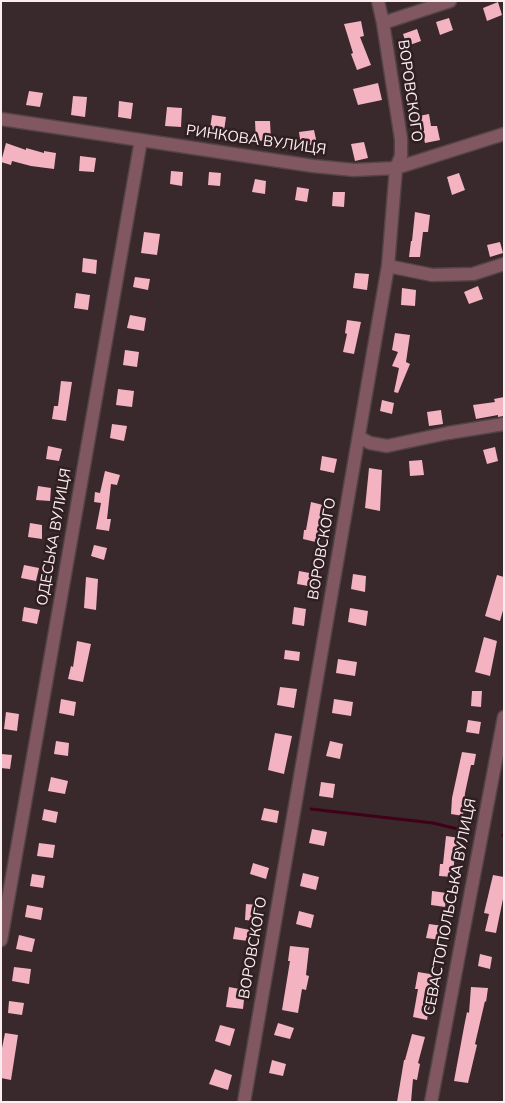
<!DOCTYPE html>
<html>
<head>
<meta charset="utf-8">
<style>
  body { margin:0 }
  #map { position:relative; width:505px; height:1103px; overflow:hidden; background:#39282c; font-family:"Nunito Sans",sans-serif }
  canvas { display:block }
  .frame { position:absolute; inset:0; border:2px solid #faeef0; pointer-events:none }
</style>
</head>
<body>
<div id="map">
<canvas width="505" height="1103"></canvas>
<div class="frame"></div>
</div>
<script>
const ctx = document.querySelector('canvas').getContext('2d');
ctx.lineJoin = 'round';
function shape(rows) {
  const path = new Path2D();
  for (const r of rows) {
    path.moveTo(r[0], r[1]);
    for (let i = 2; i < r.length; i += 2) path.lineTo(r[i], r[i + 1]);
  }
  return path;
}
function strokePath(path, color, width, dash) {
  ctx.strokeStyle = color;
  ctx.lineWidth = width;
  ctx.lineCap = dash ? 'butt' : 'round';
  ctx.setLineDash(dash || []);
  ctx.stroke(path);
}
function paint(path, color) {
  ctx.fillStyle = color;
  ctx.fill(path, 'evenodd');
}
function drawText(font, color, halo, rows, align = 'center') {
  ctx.font = font + ' "Nunito Sans",sans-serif';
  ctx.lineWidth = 5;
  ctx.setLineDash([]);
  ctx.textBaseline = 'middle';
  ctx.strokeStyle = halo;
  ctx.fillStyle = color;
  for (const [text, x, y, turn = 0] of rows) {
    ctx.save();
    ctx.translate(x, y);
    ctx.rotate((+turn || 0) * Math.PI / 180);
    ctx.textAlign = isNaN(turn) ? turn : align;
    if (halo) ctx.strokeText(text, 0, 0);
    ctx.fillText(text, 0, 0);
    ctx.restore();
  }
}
strokePath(shape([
  [311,809,433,823,470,832],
  [503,835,504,835]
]), '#410019', 3);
paint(shape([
  [498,2,502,15,487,21,483,8],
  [449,18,453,30,440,35,436,22],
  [361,21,364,36,360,37,371,65,357,70,351,54,353,53,344,24],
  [417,29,421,41,407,46,403,34],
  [378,83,382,100,358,105,353,89],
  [29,91,43,93,40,107,26,105],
  [73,96,87,97,85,117,71,115],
  [119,101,133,103,131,119,118,117],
  [167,107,182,108,181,127,165,126],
  [429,114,431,126,437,126,440,140,425,143,419,116],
  [212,115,226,117,224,131,210,129],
  [255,121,270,121,271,140,256,141],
  [314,130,317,144,301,146,299,132],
  [364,142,368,158,355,161,351,144],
  [6,143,26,150,26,148,44,153,44,151,56,153,54,169,31,166,12,161,11,165,1,162],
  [80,156,96,158,94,172,79,171],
  [171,171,183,172,182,186,170,184],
  [209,172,221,173,220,186,208,185],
  [459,173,465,190,452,195,447,177],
  [255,179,266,181,265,194,252,192],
  [297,187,309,189,307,202,295,200],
  [333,192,345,192,344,207,332,206],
  [415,212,430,215,428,232,423,232,420,257,409,257,411,241,412,241],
  [144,232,160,234,157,255,141,253],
  [500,242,503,253,490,257,487,245],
  [83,258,97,260,96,274,82,272],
  [355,273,369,274,367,290,353,288],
  [135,277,150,279,148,290,133,287],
  [478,286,483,299,469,304,464,292],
  [402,288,416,290,415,306,401,305],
  [76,293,90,295,88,310,74,308],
  [130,315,146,318,144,331,127,328],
  [347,320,361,322,354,354,343,352,347,334,345,333],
  [395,333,410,335,406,362,410,364,398,393,394,392,399,368,392,366,398,352,392,350],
  [125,350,139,352,137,367,123,365],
  [61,381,72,382,66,421,52,419,54,406,58,406],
  [118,389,134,391,132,407,116,405],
  [504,397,504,416,498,417,498,415,476,419,473,405,495,402,494,399],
  [382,400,394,403,392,414,380,411],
  [441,410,443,424,429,426,427,412],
  [112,424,127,426,124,441,110,438],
  [48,446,62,449,59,461,46,459],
  [495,447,498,461,487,464,483,450],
  [322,456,337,459,334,473,320,470],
  [422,460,424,475,410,476,409,461],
  [369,468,382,470,380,511,365,508],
  [105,471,120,475,117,485,111,484,107,519,111,519,109,531,96,529,101,503,94,502,95,492,100,493],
  [38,486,51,488,50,501,36,500],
  [311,502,327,506,320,543,303,539,304,530,306,530],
  [30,523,42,525,42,539,28,537],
  [94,545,107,548,104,560,91,556],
  [24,565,39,568,36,581,21,578],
  [299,571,315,574,314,587,297,584],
  [353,574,366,576,365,592,351,589],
  [497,575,504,577,504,607,500,621,485,616],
  [86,577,98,579,96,610,84,608],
  [24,607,40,610,37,624,22,621],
  [294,607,306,609,304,626,292,624],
  [350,608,368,611,366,626,348,622],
  [484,637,497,641,490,676,475,672],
  [77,641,91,644,83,682,68,679,71,666,73,667],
  [285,650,300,652,299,661,284,659],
  [338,659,357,662,355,676,336,673],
  [280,687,297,689,294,708,277,705],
  [472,691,482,691,481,707,471,706],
  [61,699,76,702,74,716,59,713],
  [334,699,353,702,351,716,332,713],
  [6,712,19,714,17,731,4,729],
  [468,720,481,722,479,734,466,732],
  [275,733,292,736,284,774,268,770],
  [56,741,69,743,68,756,54,754],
  [330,741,343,744,340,759,326,756],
  [462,752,476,754,474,765,471,765,465,793,463,816,451,814,452,798],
  [1,754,12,755,10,769,1,768],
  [51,777,68,781,65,794,48,791],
  [321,782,335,784,333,798,319,796],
  [264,808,279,811,277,823,261,820],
  [44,809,58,812,56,823,42,820],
  [312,829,327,832,324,846,309,843],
  [446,836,460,838,459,851,455,850,453,877,439,876,440,864,443,864],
  [39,843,55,845,53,858,37,856],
  [253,863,269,868,266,879,250,874],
  [303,873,319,877,316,890,300,886],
  [32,874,45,876,43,888,30,886],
  [493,875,504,877,504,894,496,933,485,931,489,914,484,913],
  [432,891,447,893,445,907,431,905],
  [246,904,258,905,256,921,245,920],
  [27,905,43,908,41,920,25,917],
  [299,911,314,915,311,928,296,924],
  [429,924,443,926,441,940,426,938],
  [235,927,250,930,248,941,233,939],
  [19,935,35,939,32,952,16,949],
  [290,946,309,948,306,975,309,976,306,990,302,989,298,1013,282,1010,290,961,288,961],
  [480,954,492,957,490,969,478,966],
  [14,967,31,969,29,984,12,981],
  [418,972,436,975,427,1020,413,1017,418,989,415,989],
  [229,987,245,990,243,1009,226,1007],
  [471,987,488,988,486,1002,485,1001,475,1044,477,1045,468,1083,454,1081,464,1027,467,1012,469,1013],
  [9,1001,24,1003,22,1015,8,1013],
  [278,1023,294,1028,290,1039,274,1035],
  [220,1025,235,1029,230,1046,215,1041],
  [5,1033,18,1035,11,1080,1,1078,1,1053],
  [412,1034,425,1037,418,1063,420,1064,417,1080,413,1079,411,1102,397,1102,404,1060,405,1060],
  [272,1060,286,1064,283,1076,269,1073],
  [215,1069,232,1075,228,1090,209,1084]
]), '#f3b3c1');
const street = shape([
  [383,23,450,1],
  [1,119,313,166,354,170,396,168,504,134],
  [388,266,432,275,473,274,504,264],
  [359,437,370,443,387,446,448,433,504,424],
  [1,940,141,140],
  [244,1102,388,266,396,168,401,156,401,139,383,23,378,1],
  [431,1102,504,717]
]);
strokePath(street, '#544447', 15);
strokePath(street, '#815861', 12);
drawText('15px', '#faeef0', '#2f1e22', [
  ["ВОРОВСКОГО",409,91,82],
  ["РИНКОВА ВУЛИЦЯ",256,141,8],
  ["ОДЕСЬКА ВУЛИЦЯ",55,537,-80],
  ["ВОРОВСКОГО",323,549,-80],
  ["СЕВАСТОПОЛЬСЬКА ВУЛИЦЯ",451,907,-79],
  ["ВОРОВСКОГО",254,948,-80]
]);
</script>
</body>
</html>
